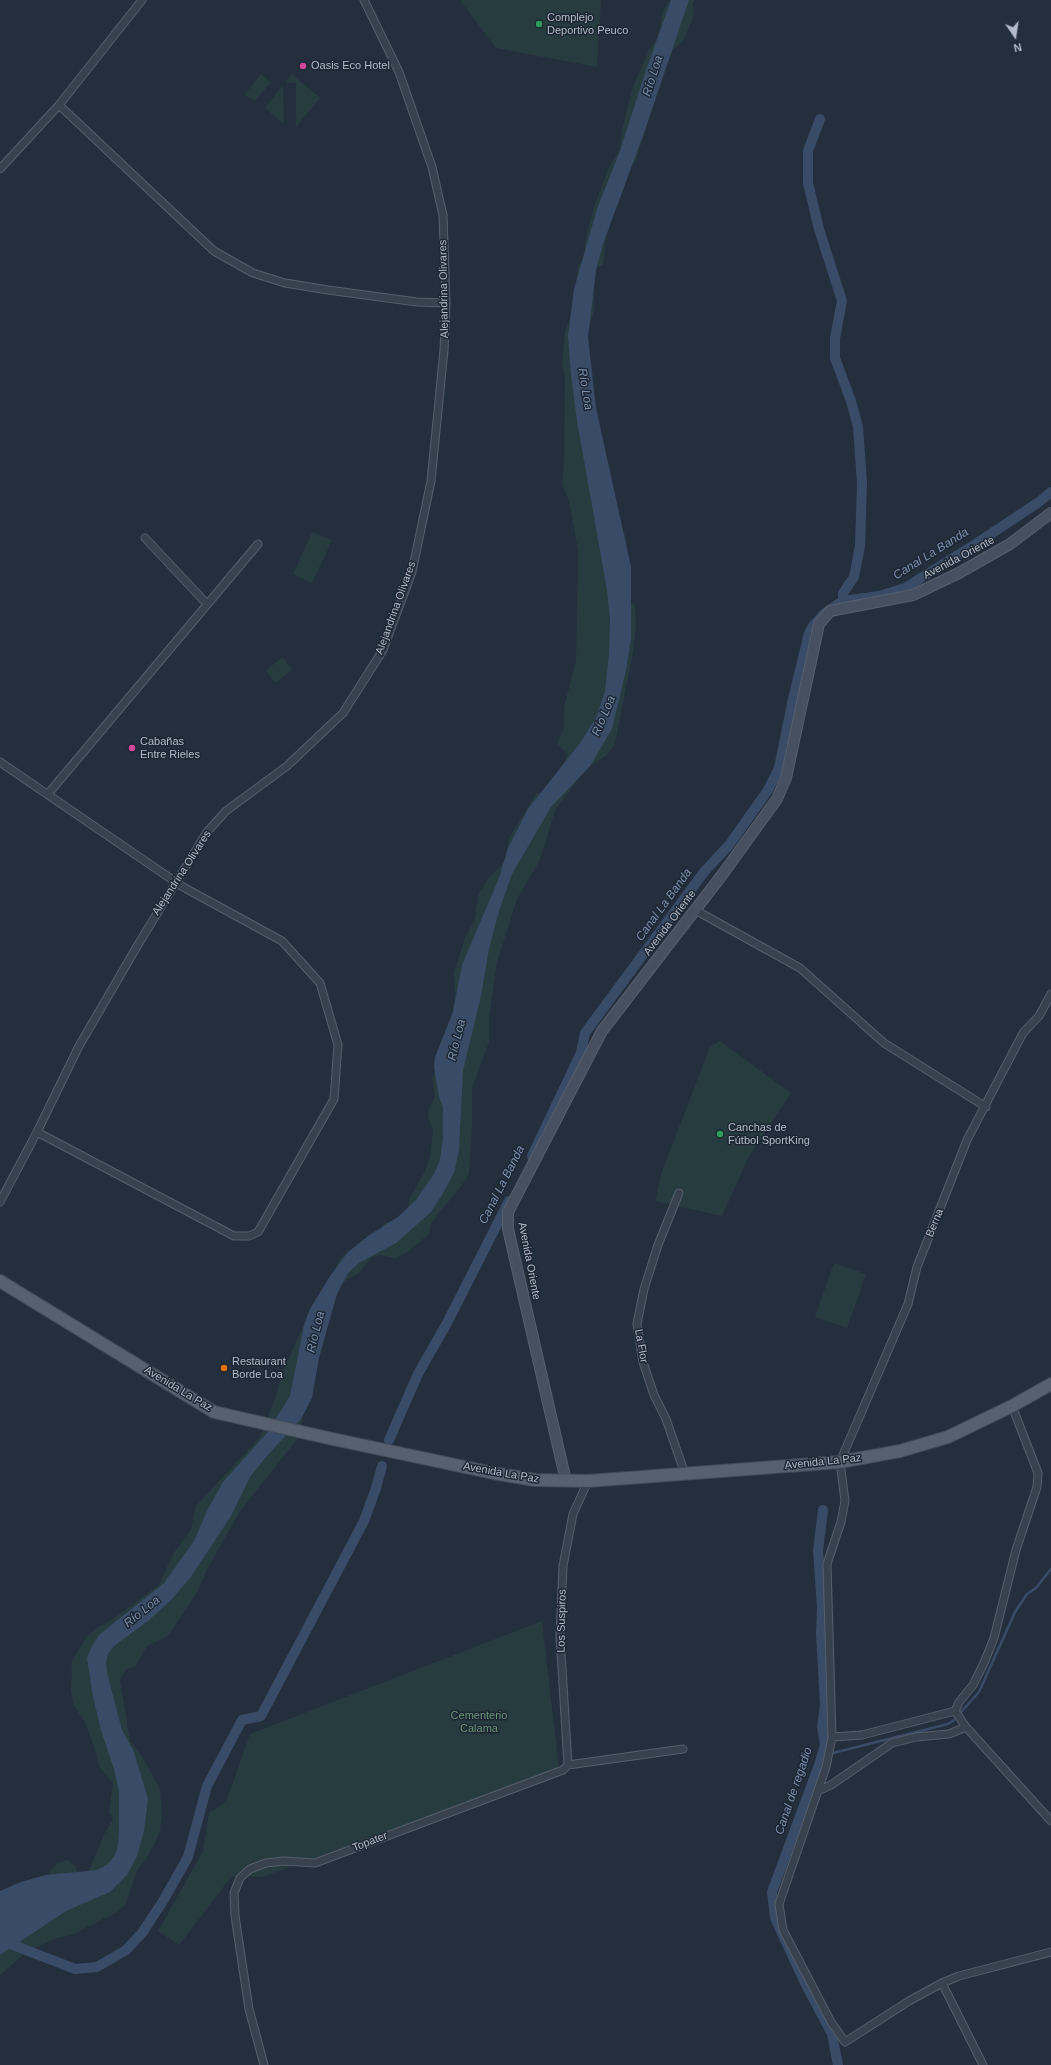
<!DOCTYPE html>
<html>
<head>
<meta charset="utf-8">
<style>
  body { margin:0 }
  #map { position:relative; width:1051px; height:2065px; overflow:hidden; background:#242f3e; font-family:Arial,sans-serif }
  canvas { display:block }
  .north { position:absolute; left:995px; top:16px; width:40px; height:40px; -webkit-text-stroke:3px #1d2633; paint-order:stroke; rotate:167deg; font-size:11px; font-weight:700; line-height:16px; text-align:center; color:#b4bcc9 }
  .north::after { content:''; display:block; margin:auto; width:14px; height:18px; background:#b4bcc9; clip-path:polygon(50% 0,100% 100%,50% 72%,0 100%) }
</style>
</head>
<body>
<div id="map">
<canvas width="1051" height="2065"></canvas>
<div class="north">N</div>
</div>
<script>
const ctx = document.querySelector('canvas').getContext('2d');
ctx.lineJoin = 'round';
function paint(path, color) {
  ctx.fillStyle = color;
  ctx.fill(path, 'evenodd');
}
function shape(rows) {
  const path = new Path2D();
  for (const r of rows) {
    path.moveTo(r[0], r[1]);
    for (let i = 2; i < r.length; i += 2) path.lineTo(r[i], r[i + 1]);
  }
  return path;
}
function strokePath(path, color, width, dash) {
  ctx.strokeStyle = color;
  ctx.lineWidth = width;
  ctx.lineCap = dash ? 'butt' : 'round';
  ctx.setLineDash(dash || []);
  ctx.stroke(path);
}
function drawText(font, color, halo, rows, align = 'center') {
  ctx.font = font + ' Arial,sans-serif';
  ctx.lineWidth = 3;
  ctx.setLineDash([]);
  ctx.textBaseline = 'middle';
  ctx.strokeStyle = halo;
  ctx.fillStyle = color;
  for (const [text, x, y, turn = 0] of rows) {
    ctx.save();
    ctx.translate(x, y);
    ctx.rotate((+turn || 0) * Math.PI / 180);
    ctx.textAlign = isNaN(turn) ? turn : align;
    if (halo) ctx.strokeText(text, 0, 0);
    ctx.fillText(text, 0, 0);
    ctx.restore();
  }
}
paint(shape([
  [460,0,601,0,597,67,496,48],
  [670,0,694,0,692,4,694,14,684,40,673,50,664,70,636,160,621,182,607,230,603,265,594,269,594,312,588,331,584,407,627,542,624,552,628,599,635,606,636,624,633,652,615,743,608,754,585,770,555,810,540,860,517,899,497,962,489,1017,489,1042,472,1088,472,1126,469,1174,462,1185,431,1223,429,1234,408,1252,395,1258,379,1255,372,1257,359,1273,348,1279,325,1300,299,1437,240,1511,208,1568,197,1592,168,1636,147,1646,135,1667,126,1669,120,1680,130,1741,142,1756,160,1789,162,1811,160,1832,148,1856,137,1871,126,1903,119,1911,71,1935,56,1938,28,1951,0,1975,0,1899,8,1893,12,1885,46,1881,49,1872,58,1862,69,1860,76,1867,80,1883,85,1880,104,1835,113,1819,109,1812,113,1783,100,1768,96,1753,85,1722,74,1706,71,1691,72,1661,87,1636,100,1626,113,1619,159,1585,173,1554,191,1529,196,1506,260,1437,277,1393,281,1376,313,1304,336,1275,337,1264,343,1255,382,1235,382,1226,387,1222,398,1221,408,1211,409,1200,424,1173,430,1158,433,1129,428,1118,429,1108,435,1096,432,1077,439,1064,455,1000,454,972,465,938,475,919,478,895,487,880,505,861,509,838,536,794,546,791,566,760,566,752,557,744,564,727,564,707,576,661,578,550,569,501,562,484,564,465,565,377,562,364,565,331,573,311,578,266,585,257,585,241,595,204,609,167,620,149,622,130,632,89,649,50,658,37,663,11],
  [261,74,271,82,255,101,244,95],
  [292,74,320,98,296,127,296,83,285,82],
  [283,85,284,124,265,108],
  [312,532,332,540,312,583,293,574],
  [283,657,292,670,275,683,266,670],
  [720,1041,791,1093,749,1156,722,1216,655,1201,662,1171,710,1047],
  [834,1263,866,1274,847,1328,815,1317],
  [542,1621,559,1769,262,1877,232,1876,179,1945,158,1931,203,1851,209,1813,226,1802,250,1734]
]), '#263c3f');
paint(shape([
  [671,0,689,0,645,130,603,244,596,270,588,337,596,408,631,567,631,638,626,670,612,729,590,766,551,807,512,874,499,911,489,949,481,996,463,1071,459,1150,454,1173,442,1195,431,1212,396,1243,359,1263,348,1273,337,1294,319,1358,312,1398,301,1419,265,1458,250,1477,231,1516,190,1578,171,1600,148,1621,114,1646,108,1654,106,1662,107,1673,122,1730,134,1752,148,1799,144,1831,137,1856,127,1875,110,1892,66,1911,0,1955,0,1891,21,1882,46,1875,97,1870,108,1864,115,1855,118,1845,119,1828,119,1792,114,1769,101,1730,93,1697,87,1658,91,1648,99,1635,164,1583,194,1541,207,1511,223,1482,267,1433,290,1396,304,1325,310,1309,330,1276,348,1252,368,1236,398,1217,416,1200,434,1174,440,1160,443,1138,443,1107,439,1097,434,1067,435,1057,453,1012,462,965,499,878,508,848,528,809,580,743,597,716,605,691,609,654,610,620,607,590,577,421,571,375,568,336,574,289,597,209,620,151,644,76]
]), '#394c67');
strokePath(shape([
  [960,1713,979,1692,1015,1612,1027,1594,1036,1588,1051,1569],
  [833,1753,948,1724,956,1719],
  [821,1756,824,1755]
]), '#394c67', 2.5);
strokePath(shape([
  [820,119,808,151,808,183,819,229,842,301,835,338,835,358,851,401,858,427,862,483,860,546,854,577,843,593,843,601],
  [532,1156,581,1053,585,1033,704,872,730,844,768,790,779,768,793,699,809,633,813,626,824,614,843,601,879,596,905,588,974,545,1039,502,1051,492],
  [389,1440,418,1374,447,1323,509,1201],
  [823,1510,818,1550,822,1608,821,1634,825,1705,822,1727,825,1745,819,1765,772,1892,775,1918,805,1983,832,2034,838,2065],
  [0,1940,75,1969,97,1967,126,1950,142,1933,163,1901,188,1857,207,1786,242,1720,261,1716,364,1521,376,1488,382,1466]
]), '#394c67', 10);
const street = shape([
  [59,105,142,0],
  [0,169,59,105,214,251,253,273,285,283,328,290,417,302,446,303],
  [145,538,207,604],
  [0,762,183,887,282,941,320,983,338,1045,334,1099,258,1232,249,1236,234,1236,37,1132],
  [48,794,258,544],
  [695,910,800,968,884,1043,986,1107],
  [679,1193,658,1245,644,1289,637,1324,643,1362,654,1395,666,1419,685,1474],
  [0,1202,37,1132,79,1046,139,943,207,832,226,811,287,766,343,713,383,650,412,572,431,481,444,350,446,303,443,215,432,167,399,72,364,0],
  [955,1711,966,1727,1051,1821],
  [832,1737,862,1735,955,1711,959,1702,973,1685,984,1663,994,1638,1016,1550,1037,1487,1038,1473,1012,1406],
  [568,1765,560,1636,563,1566,573,1514,588,1481],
  [818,1791,831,1785,892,1743,916,1737,949,1734,966,1727],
  [942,1983,959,1976,1051,1952],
  [264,2065,249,2009,235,1916,234,1893,240,1878,250,1869,266,1863,284,1861,315,1863,563,1770,568,1765,683,1749],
  [983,2065,942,1983,909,2001,845,2042,831,2022,783,1930,779,1904,826,1767,832,1737,827,1564,841,1522,845,1501,840,1462,908,1304,917,1267,967,1140,1023,1033,1039,1016,1051,994]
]);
const secondary = shape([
  [566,1481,508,1229,508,1212,602,1031,722,875,777,799,786,778,819,624,830,611,913,595,959,573,1010,544,1051,513]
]);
const primary = shape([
  [0,1281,214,1412,328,1438,493,1473,535,1480,588,1481,788,1466,840,1462,900,1451,948,1437,1012,1406,1051,1384]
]);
strokePath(street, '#565f6c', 9);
strokePath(secondary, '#565f6c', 12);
strokePath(primary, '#414a57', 14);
strokePath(street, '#38414e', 7);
strokePath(secondary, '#465061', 10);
strokePath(primary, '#56606e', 12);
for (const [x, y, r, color] of [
  [539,24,4,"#2e9e5b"],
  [303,66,4,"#d1479c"],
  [132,748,4,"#d1479c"],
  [720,1134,4,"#2e9e5b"],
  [224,1368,4,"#e8710a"]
]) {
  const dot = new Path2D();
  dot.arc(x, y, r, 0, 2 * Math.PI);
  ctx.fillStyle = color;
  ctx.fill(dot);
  strokePath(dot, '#1d2633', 1.5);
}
drawText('11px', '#b4bcc9', '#1d2633', [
  ["Complejo",547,18],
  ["Deportivo Peuco",547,31],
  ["Oasis Eco Hotel",311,66],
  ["Cabañas",140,742],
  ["Entre Rieles",140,755],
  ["Canchas de",728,1128],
  ["Fútbol SportKing",728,1141],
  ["Restaurant",232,1362],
  ["Borde Loa",232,1375]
], 'left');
drawText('11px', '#b4bcc9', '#1d2633', [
  ["Alejandrina Olivares",444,289,-91],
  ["Avenida Oriente",959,558,-28],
  ["Alejandrina Olivares",396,608,-70],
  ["Alejandrina Olivares",182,873,-57],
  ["Avenida Oriente",670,923,-53],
  ["Berna",935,1223,-68],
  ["Avenida Oriente",529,1261,79],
  ["La Flor",641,1346,80],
  ["Avenida La Paz",178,1389,31],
  ["Avenida La Paz",823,1462,-6],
  ["Avenida La Paz",501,1473,10],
  ["Los Suspiros",562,1621,-89],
  ["Topater",370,1842,-21]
]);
drawText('11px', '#6b9a76', '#1d2633', [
  ["Cementerio",479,1716],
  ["Calama",479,1729]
]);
drawText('italic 12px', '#7c92b1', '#1d2633', [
  ["Río Loa",653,76,-72],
  ["Río Loa",585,389,81],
  ["Canal La Banda",931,554,-32],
  ["Río Loa",604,716,-67],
  ["Canal La Banda",664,905,-54],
  ["Río Loa",457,1040,-76],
  ["Canal La Banda",502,1185,-63],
  ["Río Loa",316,1332,-76],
  ["Río Loa",142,1612,-39],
  ["Canal de regadio",794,1791,-71]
]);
</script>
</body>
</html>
